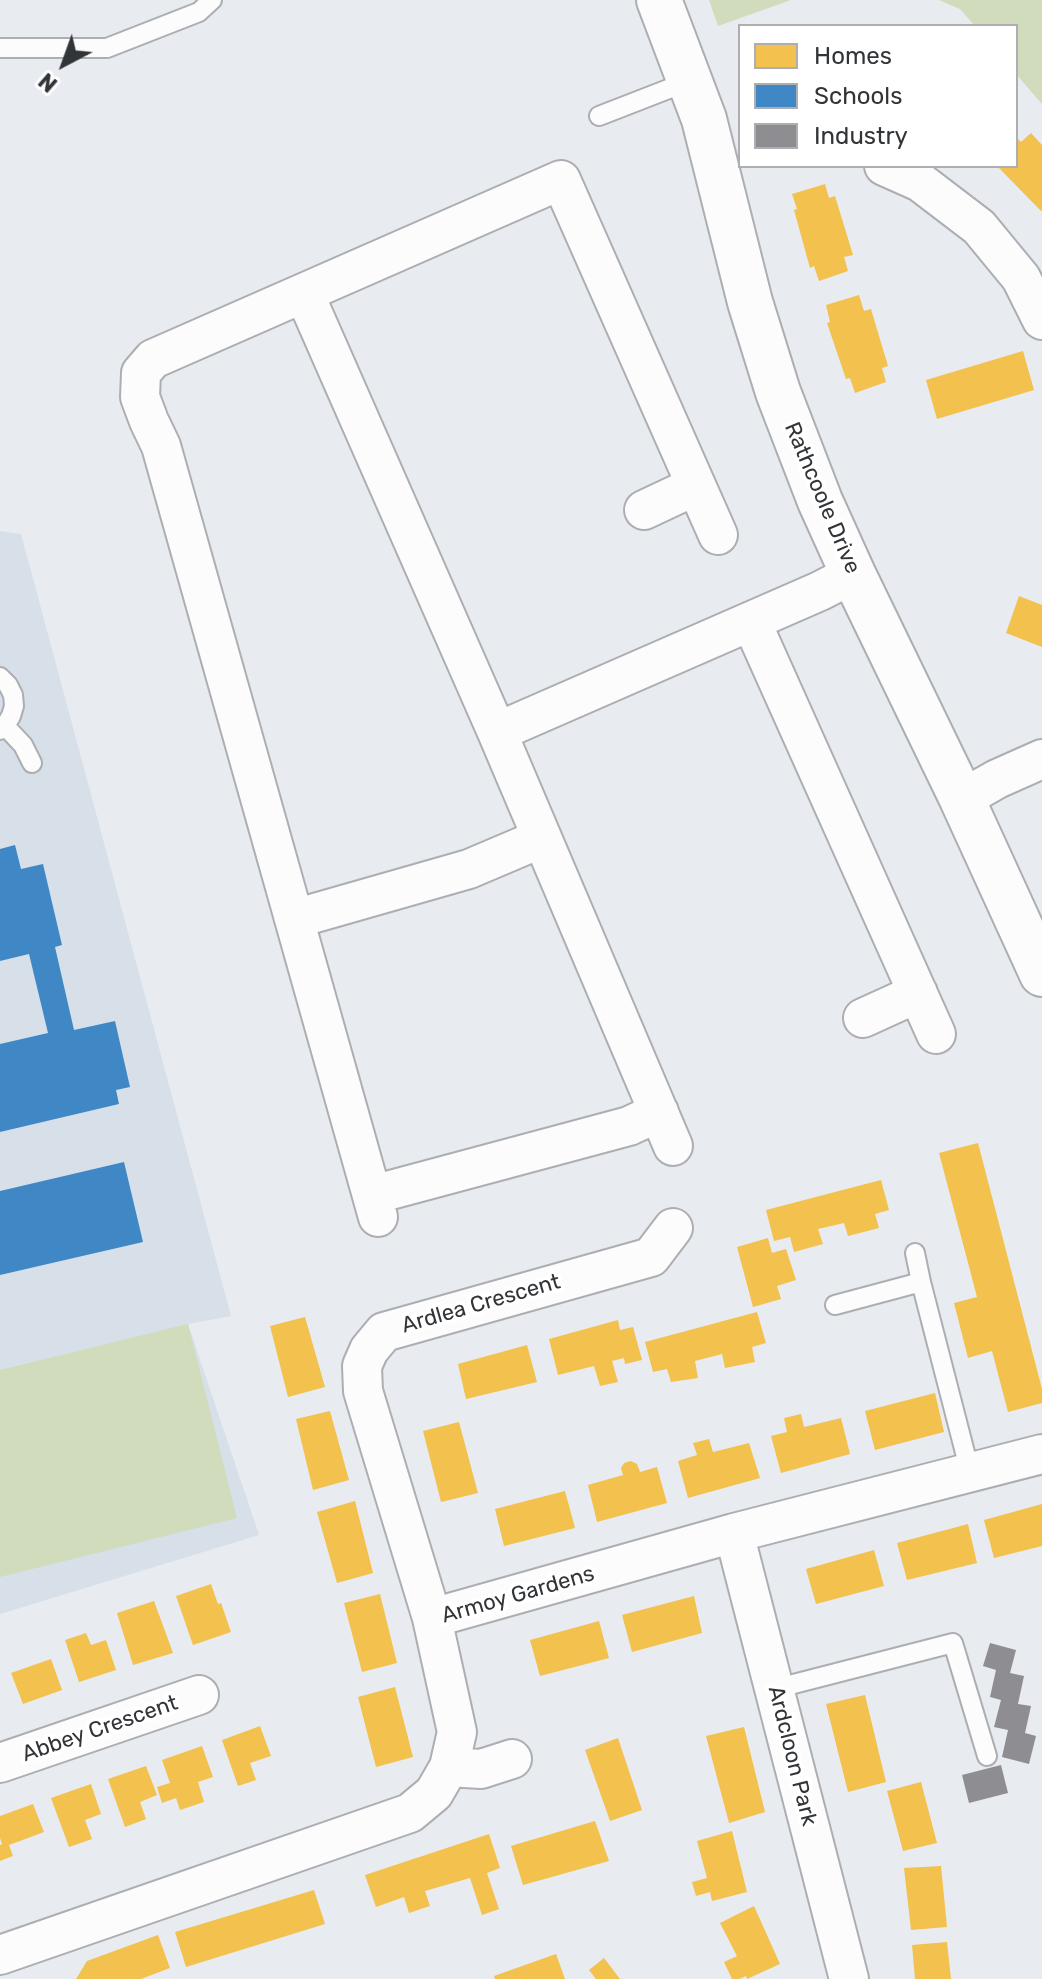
<!DOCTYPE html>
<html>
<head>
<meta charset="utf-8">
<style>
  body { margin:0 }
  #map { position:relative; width:1042px; height:1979px; overflow:hidden; background:#e8ebf0; font-family:Rubik,sans-serif }
  canvas { display:block }
  .legend { position:absolute; left:738px; top:24px; width:280px; height:144px; box-sizing:border-box; background:#fff; border:2px solid #adaeaf; margin:0; padding:10px 14px; list-style:none; font-size:24px; color:#323538 }
  .legend li { display:flex; align-items:center; gap:16px; height:40px }
  .legend b { width:40px; border:2px solid #adaeaf }
  .north { position:absolute; left:24px; top:24px; width:80px; height:80px; -webkit-text-stroke:6px #fff; paint-order:stroke; rotate:221deg; font-size:22px; font-weight:700; line-height:32px; text-align:center; color:#323538 }
  .north::after { content:''; display:block; margin:auto; width:28px; height:36px; background:#323538; clip-path:polygon(50% 0,100% 100%,50% 72%,0 100%) }
</style>
</head>
<body>
<div id="map">
<canvas width="1042" height="1979"></canvas>
<ul class="legend">
<li><b style="height:22px;background:#f2c14e"></b>Homes</li>
<li><b style="height:22px;background:#3f88c5"></b>Schools</li>
<li><b style="height:22px;background:#8d8d92"></b>Industry</li>
</ul>
<div class="north">N</div>
</div>
<script>
const ctx = document.querySelector('canvas').getContext('2d');
ctx.lineJoin = 'round';
function paint(path, color) {
  ctx.fillStyle = color;
  ctx.fill(path, 'evenodd');
}
function shape(rows) {
  const path = new Path2D();
  for (const r of rows) {
    path.moveTo(r[0], r[1]);
    for (let i = 2; i < r.length; i += 2) path.lineTo(r[i], r[i + 1]);
  }
  return path;
}
function strokePath(path, color, width, dash) {
  ctx.strokeStyle = color;
  ctx.lineWidth = width;
  ctx.lineCap = dash ? 'butt' : 'round';
  ctx.setLineDash(dash || []);
  ctx.stroke(path);
}
function drawText(font, color, halo, rows, align = 'center') {
  ctx.font = font + ' Rubik,sans-serif';
  ctx.lineWidth = 8;
  ctx.setLineDash([]);
  ctx.textBaseline = 'middle';
  ctx.strokeStyle = halo;
  ctx.fillStyle = color;
  for (const [text, x, y, turn = 0] of rows) {
    ctx.save();
    ctx.translate(x, y);
    ctx.rotate((+turn || 0) * Math.PI / 180);
    ctx.textAlign = isNaN(turn) ? turn : align;
    if (halo) ctx.strokeText(text, 0, 0);
    ctx.fillText(text, 0, 0);
    ctx.restore();
  }
}
paint(shape([
  [0,531,21,534,231,1316,188,1324,259,1535,0,1614]
]), '#d7dfe9');
paint(shape([
  [709,0,791,0,718,26],
  [939,0,1042,0,1042,104,1016,74,1016,26,975,26,960,9],
  [188,1324,237,1518,0,1577,0,1370]
]), '#d0dcbc');
paint(shape([
  [1031,133,1042,145,1042,210,1041,211,997,166,1016,166,1016,137,1021,142],
  [825,184,829,198,835,196,853,255,844,257,848,271,819,281,814,266,810,268,794,210,797,209,792,194],
  [859,295,864,311,871,309,888,366,882,368,886,382,855,393,850,378,846,379,827,323,830,322,826,305],
  [1023,351,1034,390,937,419,926,380],
  [1019,596,1042,605,1042,647,1006,633],
  [978,1143,1042,1389,1042,1403,1008,1412,992,1351,968,1358,954,1303,977,1297,939,1153],
  [881,1180,889,1210,875,1214,879,1228,848,1236,844,1223,818,1229,823,1244,794,1252,790,1237,774,1241,766,1210],
  [768,1238,772,1253,786,1249,796,1280,777,1286,781,1299,753,1307,737,1247],
  [757,1312,766,1343,752,1347,755,1362,725,1368,722,1354,695,1361,698,1378,671,1382,667,1369,653,1372,645,1342],
  [305,1317,325,1387,288,1397,270,1326],
  [618,1320,620,1330,633,1327,642,1360,625,1364,624,1358,612,1361,618,1382,600,1386,594,1366,558,1375,549,1339],
  [527,1345,537,1382,466,1399,458,1364],
  [935,1393,944,1432,875,1450,865,1411],
  [330,1411,349,1480,313,1490,296,1419],
  [801,1414,804,1427,841,1418,850,1454,781,1473,771,1436,787,1432,784,1418],
  [459,1422,478,1493,441,1502,423,1431],
  [709,1439,713,1452,749,1443,760,1478,688,1498,678,1461,697,1455,693,1443],
  [631,1461,637,1464,640,1472,657,1467,667,1503,597,1522,588,1485,623,1475,621,1468,624,1463],
  [565,1491,575,1528,504,1546,495,1509],
  [355,1501,373,1573,337,1583,317,1512],
  [1042,1504,1042,1546,994,1558,984,1520],
  [968,1524,977,1563,907,1580,897,1543],
  [874,1550,884,1586,816,1604,806,1569],
  [211,1584,218,1604,221,1603,231,1632,193,1645,176,1596],
  [380,1594,397,1663,362,1672,344,1603],
  [694,1596,702,1633,632,1652,622,1615],
  [154,1601,173,1653,133,1665,117,1613],
  [599,1621,609,1658,540,1676,530,1640],
  [86,1633,91,1645,106,1640,116,1670,79,1682,65,1640],
  [51,1659,62,1690,23,1704,11,1673],
  [395,1687,413,1757,376,1767,358,1697],
  [865,1695,886,1782,848,1792,826,1704],
  [260,1726,271,1756,250,1763,256,1780,238,1786,222,1740],
  [744,1727,765,1812,729,1823,706,1736],
  [618,1738,642,1810,610,1821,585,1750],
  [202,1746,213,1777,198,1782,204,1802,180,1810,176,1798,162,1803,157,1787,170,1783,162,1760],
  [146,1766,157,1795,140,1802,146,1819,125,1827,108,1779],
  [921,1782,937,1843,903,1851,887,1791],
  [91,1784,101,1814,85,1820,92,1839,69,1847,51,1798],
  [33,1804,44,1832,9,1845,13,1856,0,1861,0,1845,2,1844,0,1838,0,1816],
  [595,1821,609,1861,523,1885,511,1846],
  [732,1831,747,1892,712,1901,710,1892,696,1896,692,1882,707,1878,697,1841],
  [489,1834,500,1868,487,1873,499,1909,482,1915,470,1878,425,1891,430,1906,409,1913,404,1897,376,1907,365,1875],
  [941,1866,947,1927,911,1930,904,1868],
  [314,1890,325,1924,186,1967,175,1932],
  [754,1906,780,1964,747,1979,746,1976,739,1979,732,1979,724,1962,737,1956,720,1923],
  [158,1935,170,1968,141,1979,76,1979,87,1961],
  [947,1942,951,1979,915,1979,912,1945],
  [556,1954,565,1979,495,1979,494,1976],
  [604,1958,620,1979,596,1979,589,1970]
]), '#f2c14e');
paint(shape([
  [15,845,21,869,43,864,62,945,55,947,74,1030,115,1021,130,1087,116,1090,119,1104,0,1132,0,1044,48,1033,29,954,0,961,0,849],
  [124,1162,143,1242,0,1275,0,1191]
]), '#3f88c5');
paint(shape([
  [990,1643,1016,1650,1010,1673,1024,1676,1018,1704,1031,1706,1025,1733,1036,1736,1029,1764,1002,1757,1008,1730,994,1727,1001,1700,990,1697,996,1670,983,1666],
  [1001,1765,1008,1793,969,1803,962,1775]
]), '#8d8d92');
const service = shape([
  [0,48,107,48,199,12,212,0],
  [599,116,689,81],
  [0,677,8,685,13,695,14,706,11,716,5,726,0,730],
  [5,726,23,745,32,763],
  [915,1253,921,1282],
  [835,1305,921,1282,970,1472],
  [774,1689,953,1643,987,1756]
]);
const minor = shape([
  [884,166,920,182,979,227,1021,278,1042,320],
  [304,293,497,732,673,1146],
  [644,510,695,486],
  [751,621,936,1034],
  [497,732,820,591,853,574],
  [962,799,997,779,1042,759],
  [294,919,469,869,542,838],
  [863,1018,918,993],
  [372,1195,629,1126,659,1112],
  [378,1217,161,446,149,421,140,397,141,373,153,359,561,180,718,535],
  [734,1533,849,1979],
  [432,1618,363,1391,362,1366,369,1350,384,1332,651,1257,673,1228],
  [0,1763,199,1695],
  [449,1767,481,1769,512,1759],
  [0,1955,410,1813,434,1793,449,1767,457,1732,432,1618,734,1533,1042,1454]
]);
const tertiary = shape([
  [659,0,704,119,750,302,778,392,820,501,853,574,962,799,1042,974]
]);
strokePath(service, '#acaeb2', 22);
strokePath(minor, '#acaeb2', 42);
strokePath(tertiary, '#acaeb2', 48);
strokePath(service, '#fcfcfd', 18);
strokePath(minor, '#fcfcfd', 38);
strokePath(tertiary, '#fcfcfd', 44);
drawText('22px', '#323538', '#fff', [
  ["Rathcoole Drive",822,498,67],
  ["Ardlea Crescent",481,1304,-16],
  ["Armoy Gardens",518,1595,-16],
  ["Abbey Crescent",100,1729,-19],
  ["Ardcloon Park",792,1756,76]
]);
</script>
</body>
</html>
